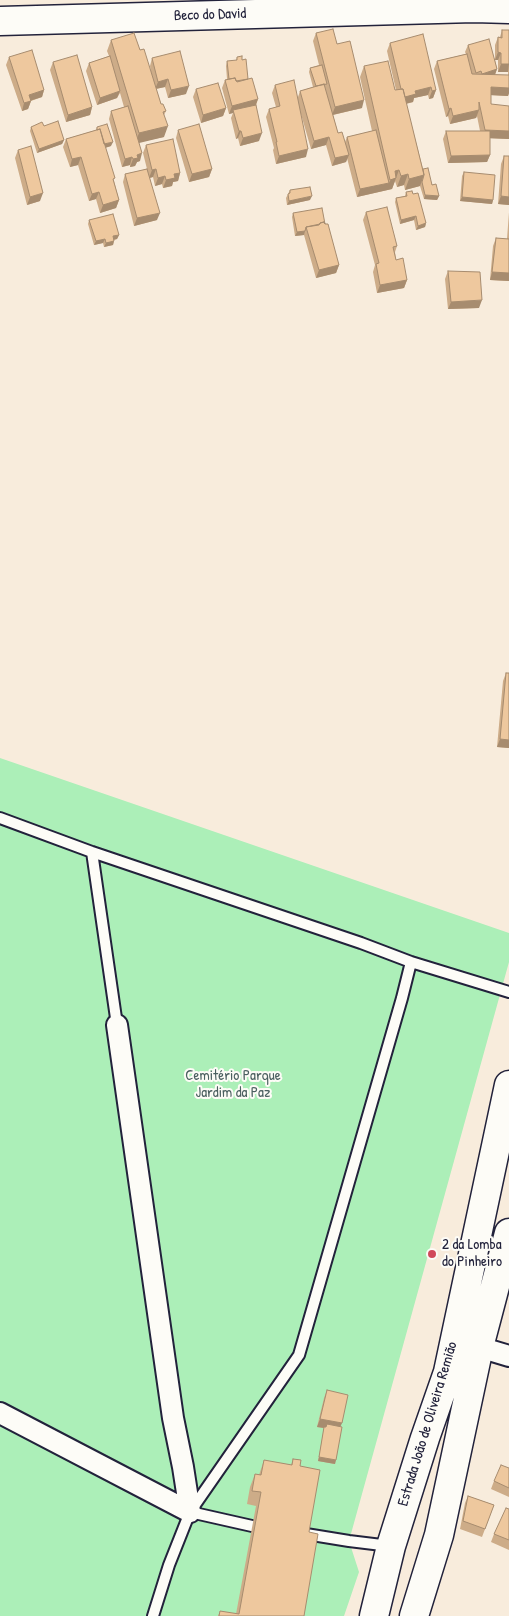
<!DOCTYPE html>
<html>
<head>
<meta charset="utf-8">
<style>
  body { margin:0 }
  canvas { display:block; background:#f8ecdc }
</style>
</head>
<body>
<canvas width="509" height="1616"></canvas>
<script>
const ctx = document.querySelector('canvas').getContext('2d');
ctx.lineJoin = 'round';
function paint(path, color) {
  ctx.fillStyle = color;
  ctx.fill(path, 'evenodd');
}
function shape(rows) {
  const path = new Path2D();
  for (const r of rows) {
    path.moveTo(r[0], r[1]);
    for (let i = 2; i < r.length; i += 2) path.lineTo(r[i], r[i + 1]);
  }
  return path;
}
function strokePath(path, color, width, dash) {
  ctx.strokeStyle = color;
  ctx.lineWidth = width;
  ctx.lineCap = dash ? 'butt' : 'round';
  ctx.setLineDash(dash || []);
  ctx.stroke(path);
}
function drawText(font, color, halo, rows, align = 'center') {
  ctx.font = font + ' "Patrick Hand",sans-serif';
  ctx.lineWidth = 4;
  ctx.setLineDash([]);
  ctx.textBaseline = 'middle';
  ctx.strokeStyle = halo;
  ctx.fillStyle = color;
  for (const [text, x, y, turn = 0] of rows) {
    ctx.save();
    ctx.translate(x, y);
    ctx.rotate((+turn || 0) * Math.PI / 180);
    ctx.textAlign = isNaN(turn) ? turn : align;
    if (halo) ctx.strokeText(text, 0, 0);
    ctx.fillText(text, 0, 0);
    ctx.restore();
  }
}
paint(shape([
  [0,758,509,933,509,962,349,1541,359,1572,344,1616,0,1616]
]), '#acefb8');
const lane = shape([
  [0,818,92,852,361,943,411,962,509,992],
  [92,852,117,1025],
  [190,1512,252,1526],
  [306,1534,349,1541,390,1546],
  [153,1616,169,1565,190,1512,299,1355,402,998,411,962]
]);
const street = shape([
  [117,1025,173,1418,183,1467,190,1512],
  [479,1347,509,1356],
  [0,1413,190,1512]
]);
const secondary = shape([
  [0,21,474,8,509,9],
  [374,1616,391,1546,425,1438,448,1372,509,1085],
  [414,1616,439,1535,479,1347,509,1233]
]);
strokePath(lane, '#22223b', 14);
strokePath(street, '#22223b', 24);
strokePath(secondary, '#22223b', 31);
strokePath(lane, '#fdfcf7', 10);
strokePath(street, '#fdfcf7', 20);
strokePath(secondary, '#fdfcf7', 28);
paint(shape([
  [502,30,509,30,509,93,508,96,491,95,491,104,509,139,490,138,490,155,487,162,448,163,443,139,446,131,480,131,477,116,476,118,450,124,448,116,446,117,434,69,437,61,466,54,465,52,468,45,495,59,495,45,498,37,500,37],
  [495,60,498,60,498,72,508,72,508,75,495,75,497,69],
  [316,33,337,44,362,108,333,115,338,133,345,142,347,137,372,131,360,77,364,66,395,90,396,90,387,51,390,43,436,90,433,98,429,99,428,95,414,98,413,102,406,104,423,169,439,196,437,200,424,199,420,186,405,190,404,185,397,187,395,181,392,189,357,197,347,158,346,162,332,166,326,145,311,149,301,114,306,157,276,164,273,150,274,148,266,117,269,109,276,107,272,93,275,85,298,97,300,91,313,87,309,72,310,68,319,65,313,41],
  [111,40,140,50,151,72,150,66,152,58,186,94,168,98,165,87,156,89,161,104,166,111,164,115,164,137,139,142,140,161,137,162,135,166,130,167,130,165,122,167,109,119,111,111,124,107,120,93,117,98,97,105,86,71,89,63,109,56,107,51],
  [9,57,44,90,42,97,31,101,28,109,22,111,6,65],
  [237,57,242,60,248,79,258,99,256,105,259,141,240,146,238,138,236,139,231,118,233,113,229,114,222,88,225,80,227,79,226,66,227,61,236,61],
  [53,62,92,107,90,115,66,122,50,70],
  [196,89,226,108,223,116,201,123,193,97],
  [44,126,64,140,62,144,37,153,30,131,31,127],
  [97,127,111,146,105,148,114,181,119,200,116,208,100,213,96,199,89,201,78,165,70,167,63,147,66,139,96,130],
  [178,130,212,169,209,177,189,182,176,138],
  [146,145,180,173,178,181,173,182,172,186,163,188,162,184,155,186,153,177,150,178,157,220,134,226,123,182,125,174,147,169,143,153],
  [18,150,40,201,27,205,15,158],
  [504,156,509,156,509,205,498,204,501,164],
  [464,172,493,200,492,204,460,201,462,176],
  [290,190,310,200,287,205,286,198],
  [406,192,413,194,426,223,425,227,416,230,414,220,400,224,395,202,396,198,405,196],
  [366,212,397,246,395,252,396,260,407,280,404,288,377,293,373,272,375,265,363,220],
  [509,212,509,281,490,280,493,246,496,238,507,239],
  [293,213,325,224,339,265,336,273,316,278,304,235,295,236,292,217],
  [89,220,119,235,117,239,114,240,113,245,104,247,103,243,94,245,88,224],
  [448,271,479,308,448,309,445,279],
  [506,673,509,748,497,747,503,681],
  [327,1390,340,1426,335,1464,318,1461,324,1428,317,1427,324,1398],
  [293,1459,300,1466,309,1532,304,1616,218,1616,220,1611,236,1614,256,1506,247,1504,250,1487,255,1474,259,1475,264,1460,291,1465],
  [509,1468,509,1497,491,1489,494,1481],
  [468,1496,494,1505,482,1537,460,1529,465,1503],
  [509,1509,509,1550,491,1542,494,1534]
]), '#cdac88');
paint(shape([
  [498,52,501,53,498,60,495,60],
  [501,64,509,64,508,72,498,72],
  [497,69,494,77,482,74],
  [168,79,165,87,155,89,158,82],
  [189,86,186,94,168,98,171,90],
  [431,87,428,95,414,98,413,102,400,105,403,98,415,91],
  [491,87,509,88,509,93,508,96,488,95],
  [44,90,42,97,26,102,29,95],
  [436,90,433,98,429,99,432,91],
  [120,91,117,98,97,105,100,98],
  [258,99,255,107,233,110,233,113,229,114,232,106],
  [364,100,362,108,332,115,335,107],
  [31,101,28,109,22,111,24,103],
  [92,107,90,115,66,122,68,115],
  [226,108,223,116,201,123,203,115],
  [451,108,448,116,446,117,449,109],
  [479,110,476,118,450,124,453,116],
  [168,126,164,137,135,144,139,133],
  [485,130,509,131,509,139,482,138],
  [239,131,241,131,238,138,236,139],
  [262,133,259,141,240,146,243,138],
  [329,137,326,145,311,149,314,141],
  [64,140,62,144,37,153,39,149],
  [113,142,111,146,101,149,102,145],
  [308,149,306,157,276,164,279,156],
  [142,153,140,161,137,162,135,166,130,167,133,159,137,155],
  [349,155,346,162,332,166,335,158],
  [490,155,487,162,448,163,451,156],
  [81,157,78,165,70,167,72,159],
  [132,157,130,165,122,167,125,159],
  [156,169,153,177,149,178,152,170],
  [212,169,209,177,189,182,192,174],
  [399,170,392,189,357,197,360,189,389,183,395,171],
  [180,173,178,181,173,182,172,186,163,188,166,180,174,174],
  [408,174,404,185,397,187,401,176],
  [424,175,420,186,405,190,409,179],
  [165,176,162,184,155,186,158,178],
  [99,192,96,199,89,201,92,194],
  [43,193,40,201,27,205,30,197],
  [425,195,439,196,437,200,424,199],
  [312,196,310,200,287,205,289,201],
  [501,196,509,197,509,205,498,204],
  [462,197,493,200,492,204,460,201],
  [119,200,116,208,100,213,103,205],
  [160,213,157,220,134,226,137,218],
  [416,216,414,220,400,224,401,220],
  [426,223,425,227,416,230,418,226],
  [305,231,304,235,295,236,297,232],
  [119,235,117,239,112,240,113,236],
  [105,239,103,243,94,245,96,241],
  [114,241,113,245,104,247,106,243],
  [339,265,336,273,316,278,319,270],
  [492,272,509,273,509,281,490,280],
  [407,280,404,288,377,293,380,285],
  [482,300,479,308,448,309,451,302],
  [500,739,509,740,509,748,497,747],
  [320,1419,342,1423,339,1430,317,1427],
  [319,1457,336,1460,335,1464,318,1461]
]), '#a78c6f');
const building = shape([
  [333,29,337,44,350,41,364,100,335,107,316,33,333,29],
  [502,30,509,30,509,64,501,64,501,53,498,52,498,37,502,38,502,30],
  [134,33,140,50,144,49,161,104,163,104,166,111,163,112,168,126,139,133,111,40,134,33],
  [423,34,436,90,432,91,431,87,415,91,416,94,405,97,403,89,401,89,390,43,423,34],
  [489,39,497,69,482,74,481,71,476,73,468,45,489,39],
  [32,50,44,90,29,95,31,101,24,103,9,57,32,50],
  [180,51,189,86,171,90,168,79,158,82,152,58,180,51],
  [467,54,472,74,509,75,509,88,491,87,491,104,509,106,509,131,485,130,479,102,479,110,453,116,451,108,449,109,437,61,467,54],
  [77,55,92,107,68,115,53,62,77,55],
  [110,56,120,91,100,98,89,63,110,56],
  [242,56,242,60,246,59,248,79,236,81,235,78,229,79,227,61,237,60,237,57,242,56],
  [388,61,395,90,403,89,424,175,409,179,408,174,401,176,399,170,395,171,396,178,390,180,364,66,388,61],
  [322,65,327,84,316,86,310,68,322,65],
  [235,78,237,82,252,78,258,99,232,106,225,80,235,78],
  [294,80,308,149,279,156,276,142,277,142,269,109,280,106,275,85,294,80],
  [218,83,226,108,203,115,196,89,218,83],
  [324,84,338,133,342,132,349,155,335,158,329,137,314,141,300,91,324,84],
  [256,105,262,133,243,138,241,131,239,131,233,110,256,105],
  [128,106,142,153,137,155,138,158,133,159,132,157,125,159,111,111,128,106],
  [58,121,64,140,39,149,31,127,42,122,44,126,58,121],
  [107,124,113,142,104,144,100,129,97,130,97,127,107,124],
  [199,124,212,169,192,174,178,130,199,124],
  [100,129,115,178,113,179,119,200,103,205,99,192,92,194,81,157,72,159,66,139,100,129],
  [376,130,389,183,360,189,347,137,376,130],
  [446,131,490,131,490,155,451,156,446,131],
  [173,139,180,173,174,174,175,178,166,180,165,176,158,178,156,169,152,170,146,145,173,139],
  [31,146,43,193,30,197,18,150,31,146],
  [504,156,509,156,509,197,501,196,504,156],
  [428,168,432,185,436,184,439,196,425,195,422,182,424,175,423,169,428,168],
  [147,169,160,213,137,218,125,174,147,169],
  [464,172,495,175,493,200,462,197,464,172],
  [310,187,312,196,289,201,288,194,290,193,290,190,310,187],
  [412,191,413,194,418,193,426,223,418,226,416,216,401,220,396,198,407,196,406,192,412,191],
  [387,207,397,246,393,247,396,260,403,258,407,280,380,285,376,264,379,263,366,212,387,207],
  [322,208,325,224,324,222,320,223,319,225,306,227,305,231,297,232,293,213,322,208],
  [113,214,119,235,113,236,114,241,106,243,105,239,96,241,89,220,113,214],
  [324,222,325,224,328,224,339,265,319,270,306,227,320,224,320,223,324,222],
  [496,238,509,239,509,273,492,272,496,238],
  [448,271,480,272,482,300,451,302,448,271],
  [506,673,509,673,509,740,500,739,506,673],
  [327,1390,348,1395,342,1423,320,1419,327,1390],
  [327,1424,342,1427,336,1460,319,1457,324,1427,326,1427,327,1424],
  [293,1459,301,1460,300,1466,320,1470,309,1532,318,1534,304,1616,219,1616,220,1611,239,1614,261,1492,252,1491,255,1474,261,1475,264,1460,292,1465,293,1459],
  [501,1465,509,1468,509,1488,494,1481,501,1465],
  [468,1496,494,1505,485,1529,463,1521,468,1496],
  [506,1508,509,1509,509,1540,494,1534,506,1508]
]);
paint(building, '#eec89e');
strokePath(building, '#a78c6f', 1);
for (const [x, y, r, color] of [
  [432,1254,5,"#d1495b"]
]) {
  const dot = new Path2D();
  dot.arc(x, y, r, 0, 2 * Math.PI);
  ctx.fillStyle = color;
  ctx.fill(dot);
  strokePath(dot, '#fdfcf7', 2);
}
drawText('15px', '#22223b', '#fdfcf7', [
  ["Beco do David",210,15,-2],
  ["Estrada João de Oliveira Remião",428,1424,-73]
]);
drawText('15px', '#4b6060', '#fdfcf7', [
  ["Cemitério Parque",233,1076],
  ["Jardim da Paz",233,1093]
]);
drawText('15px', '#22223b', '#fdfcf7', [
  ["2 da Lomba",442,1245],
  ["do Pinheiro",442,1262]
], 'left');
</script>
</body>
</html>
